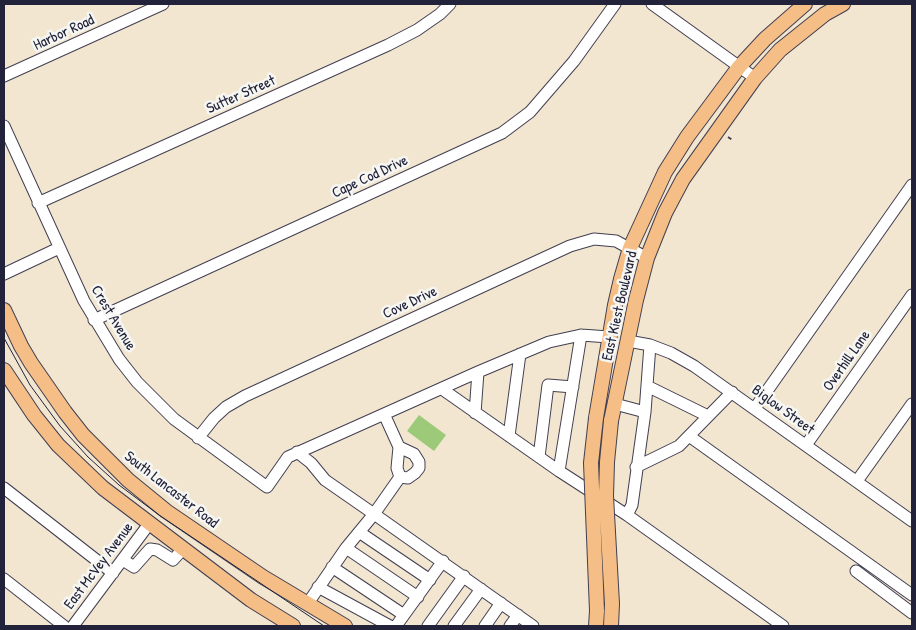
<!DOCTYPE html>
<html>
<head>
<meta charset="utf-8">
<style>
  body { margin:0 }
  #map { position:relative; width:916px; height:630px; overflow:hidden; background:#f2e6d0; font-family:"Patrick Hand",sans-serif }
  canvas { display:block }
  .frame { position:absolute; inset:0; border:5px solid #22223b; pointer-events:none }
</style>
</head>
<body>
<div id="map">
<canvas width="916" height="630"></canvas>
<div class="frame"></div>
</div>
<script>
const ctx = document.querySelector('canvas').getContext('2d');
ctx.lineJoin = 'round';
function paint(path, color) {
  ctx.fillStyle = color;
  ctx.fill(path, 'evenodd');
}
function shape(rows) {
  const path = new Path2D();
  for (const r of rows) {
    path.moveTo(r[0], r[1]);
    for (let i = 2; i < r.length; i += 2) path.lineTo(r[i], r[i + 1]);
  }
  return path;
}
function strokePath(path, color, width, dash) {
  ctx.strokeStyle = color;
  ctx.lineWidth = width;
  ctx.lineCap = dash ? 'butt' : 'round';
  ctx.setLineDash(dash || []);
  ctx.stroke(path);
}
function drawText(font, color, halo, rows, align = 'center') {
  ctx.font = font + ' "Patrick Hand",sans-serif';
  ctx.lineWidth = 5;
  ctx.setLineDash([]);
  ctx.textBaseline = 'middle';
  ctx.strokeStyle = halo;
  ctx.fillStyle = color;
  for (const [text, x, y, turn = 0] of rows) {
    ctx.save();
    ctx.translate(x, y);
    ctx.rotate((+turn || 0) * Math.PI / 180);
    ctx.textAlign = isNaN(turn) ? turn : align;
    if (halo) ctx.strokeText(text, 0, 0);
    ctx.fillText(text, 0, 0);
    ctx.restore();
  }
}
paint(shape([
  [419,415,446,435,434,451,407,431]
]), '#9cca79');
const minor = shape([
  [652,4,755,78],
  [4,76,163,4],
  [4,126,84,301,119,359,137,382,174,419,267,487,288,457,478,372,549,342,581,335,609,337],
  [38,203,388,45,417,30,440,14,450,4],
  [4,274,59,248],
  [94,320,502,133,530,112,574,61,615,4],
  [628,341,650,345,671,353,694,366,912,521],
  [647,386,708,416],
  [442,389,559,471,627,515,783,626],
  [615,404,645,412,632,505,627,515],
  [755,408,912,185],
  [645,412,650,345],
  [475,413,478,372],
  [384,414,399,447,397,468,400,477],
  [509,436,520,354],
  [689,436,912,595],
  [198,438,214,418,226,407,245,396,570,246,594,239,616,241,647,258],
  [806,445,912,295],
  [399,447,414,454,419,462,419,468,415,473,408,478,400,477],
  [297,452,311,463,325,480,374,514,400,477],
  [539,457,548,385,573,387],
  [636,467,679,446,732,392],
  [559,471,581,335],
  [857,481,912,404],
  [4,488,113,573],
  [359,532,430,580],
  [346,548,418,597],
  [123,560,134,567,150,549,157,550,173,560,183,549],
  [332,567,404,615],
  [856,571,912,613],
  [4,579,64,626],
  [318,587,390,626],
  [308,603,346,548,374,514,533,626],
  [73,626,149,524],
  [396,626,443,561],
  [428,626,464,576],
  [454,626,481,589],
  [485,626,501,603],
  [510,626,518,615]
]);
const major = shape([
  [4,310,21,346,31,363,65,412,83,435,128,480,166,511,263,577,345,626],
  [4,370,34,415,58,445,103,488,251,600,293,626],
  [596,418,615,305,621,279,630,248,665,172,687,137,739,67,765,39,805,4],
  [611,421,636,300,647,258,665,213,683,179,755,78,780,50,825,14,843,4]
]);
strokePath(minor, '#413f51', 13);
strokePath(major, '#413f51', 16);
strokePath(shape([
  [728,137,734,141]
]), '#413f51', 2, [4, 4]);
strokePath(minor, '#fff', 11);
strokePath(major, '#f6be87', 14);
strokePath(shape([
  [4,338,30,385,60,426,88,457,119,485,159,515,324,626]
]), '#22223b', 1);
const majorBridge = shape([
  [596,418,591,463,597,611,596,626],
  [611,626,612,604,606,496,607,462,611,421]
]);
strokePath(majorBridge, '#413f51', 16, []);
strokePath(majorBridge, '#f6be87', 14);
drawText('15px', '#22223b', '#f6f6f2', [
  ["Harbor Road",64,33,-25],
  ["Sutter Street",241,95,-24],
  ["Cape Cod Drive",370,177,-25],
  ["Cove Drive",410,303,-25],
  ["East Kiest Boulevard",620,306,-77],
  ["Crest Avenue",113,318,59],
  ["Overhill Lane",847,361,-55],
  ["Biglow Street",783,410,36],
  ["South Lancaster Road",171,490,38],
  ["East McVey Avenue",99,566,-53]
]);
</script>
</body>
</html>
